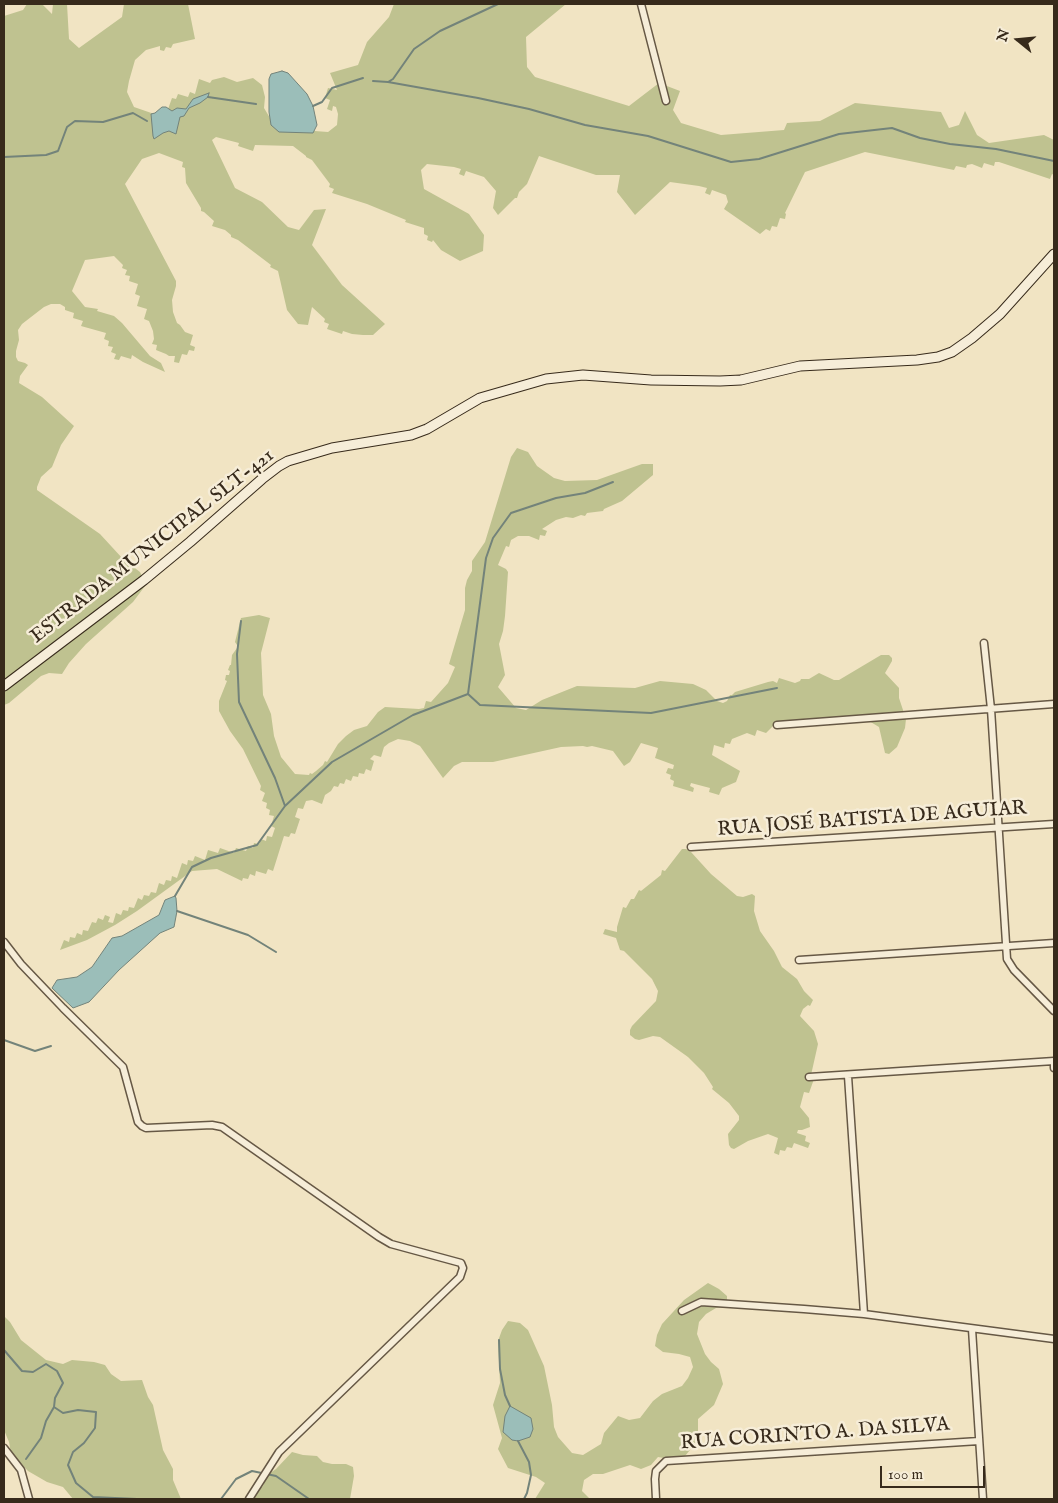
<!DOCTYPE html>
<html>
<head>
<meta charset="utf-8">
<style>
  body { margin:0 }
  #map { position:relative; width:1058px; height:1503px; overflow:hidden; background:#f1e4c3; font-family:"IM FELL English",serif }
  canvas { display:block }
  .frame { position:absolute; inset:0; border:5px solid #372a1b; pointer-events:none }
  .north { position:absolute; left:993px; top:15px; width:50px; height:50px; -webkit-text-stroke:4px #f6edd8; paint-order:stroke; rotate:287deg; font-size:14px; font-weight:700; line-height:20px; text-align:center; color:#372a1b }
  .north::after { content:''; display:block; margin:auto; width:18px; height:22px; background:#372a1b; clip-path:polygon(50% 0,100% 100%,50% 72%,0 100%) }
  .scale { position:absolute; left:880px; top:1466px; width:105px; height:22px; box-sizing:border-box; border:2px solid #372a1b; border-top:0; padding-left:6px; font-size:15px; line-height:18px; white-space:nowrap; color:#372a1b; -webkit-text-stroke:4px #f6edd8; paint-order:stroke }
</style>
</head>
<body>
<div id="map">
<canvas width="1058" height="1503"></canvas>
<div class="frame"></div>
<div class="north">N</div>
<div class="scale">100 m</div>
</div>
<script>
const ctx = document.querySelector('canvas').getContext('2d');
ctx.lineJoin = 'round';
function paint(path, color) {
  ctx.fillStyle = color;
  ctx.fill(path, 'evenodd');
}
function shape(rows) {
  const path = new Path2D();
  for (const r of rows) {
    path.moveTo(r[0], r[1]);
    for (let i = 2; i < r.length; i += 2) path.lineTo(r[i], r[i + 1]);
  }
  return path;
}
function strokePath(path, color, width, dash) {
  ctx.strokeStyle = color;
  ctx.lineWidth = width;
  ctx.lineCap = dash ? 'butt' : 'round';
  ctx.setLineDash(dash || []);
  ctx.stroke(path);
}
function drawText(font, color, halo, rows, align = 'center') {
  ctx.font = font + ' "IM FELL English",serif';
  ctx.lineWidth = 5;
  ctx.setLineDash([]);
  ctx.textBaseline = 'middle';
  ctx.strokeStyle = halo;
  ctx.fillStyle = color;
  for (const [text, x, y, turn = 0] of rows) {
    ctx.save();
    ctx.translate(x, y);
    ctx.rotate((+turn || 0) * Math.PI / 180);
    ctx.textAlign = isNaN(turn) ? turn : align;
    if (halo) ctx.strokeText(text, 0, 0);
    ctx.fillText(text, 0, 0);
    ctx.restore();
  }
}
paint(shape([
  [27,4,42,4,52,14,53,4,67,4,69,39,79,48,122,17,124,4,188,4,195,39,173,44,171,48,166,47,164,51,160,50,160,46,146,50,135,60,129,81,127,92,134,107,160,116,167,112,172,98,176,99,178,94,188,97,190,92,195,94,199,79,210,83,212,80,224,77,237,82,253,78,262,85,265,97,264,108,270,118,301,130,328,132,337,125,338,114,336,107,333,106,332,111,327,109,330,100,325,98,328,88,337,90,330,73,358,65,367,42,389,17,394,4,566,4,526,37,527,67,535,77,629,106,659,83,680,91,673,110,681,123,721,135,784,130,787,123,820,121,855,103,941,112,949,128,959,125,965,111,977,135,989,143,1044,135,1054,140,1054,175,1052,174,1050,179,999,162,995,162,994,166,984,163,982,168,972,164,967,165,966,168,956,166,954,170,865,152,805,172,785,213,786,214,785,219,780,218,777,227,772,226,770,231,766,229,760,234,724,209,728,202,726,195,712,190,710,195,705,193,707,188,699,186,670,182,635,215,617,192,620,175,596,175,539,156,527,184,519,192,517,198,515,198,498,215,493,208,496,191,484,177,466,171,464,176,459,174,461,169,454,167,427,164,421,170,424,189,469,214,484,235,483,251,460,261,441,250,433,240,432,242,427,240,428,236,424,234,424,228,405,222,406,220,367,204,332,193,334,189,329,187,330,184,312,160,306,157,306,156,293,146,255,145,253,151,238,146,239,143,216,137,212,140,235,188,262,202,288,227,299,230,314,210,326,209,312,245,342,285,385,324,373,335,363,335,352,334,343,331,342,334,327,329,329,324,324,322,325,319,312,307,308,325,298,324,287,310,278,271,270,267,271,265,238,240,231,237,231,235,225,230,212,226,214,221,204,212,201,211,201,208,186,183,185,168,182,167,183,162,159,153,142,159,125,184,176,281,176,286,172,300,173,312,177,323,180,325,185,332,193,335,190,345,195,347,194,351,189,350,187,355,182,354,179,363,174,362,175,356,169,356,166,354,156,350,157,345,152,344,154,339,153,331,149,321,144,319,147,309,137,306,140,296,135,294,138,284,129,281,130,276,125,275,127,270,122,268,123,265,114,256,85,260,72,291,85,307,98,309,97,311,114,316,122,323,150,356,161,363,165,372,143,362,132,355,131,359,121,356,119,360,114,359,116,354,111,352,113,347,108,346,109,341,104,339,106,333,81,326,83,321,73,318,74,313,65,310,65,307,60,304,51,304,44,307,22,324,18,330,19,340,16,351,16,357,18,361,25,363,28,365,20,376,19,383,42,397,74,426,61,445,52,467,41,477,37,487,37,490,100,534,123,559,140,572,145,582,145,586,133,602,86,644,69,663,62,674,49,673,41,676,9,703,4,705,4,16,23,10],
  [517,448,528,452,537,466,554,478,565,481,597,480,642,464,653,464,653,475,622,501,604,509,603,511,587,513,585,516,581,515,573,518,566,517,556,520,542,529,547,531,545,536,540,535,539,540,529,536,518,536,511,540,509,547,506,546,498,565,506,569,508,572,505,616,503,631,499,644,505,675,498,687,516,708,526,710,542,700,577,686,635,688,660,681,693,684,706,690,717,701,723,703,727,701,730,695,732,695,735,692,768,682,773,681,777,683,779,678,795,683,800,681,801,679,809,679,819,673,834,680,839,680,881,655,889,655,892,658,892,661,885,673,899,688,899,698,906,719,905,728,897,747,889,754,885,753,879,727,869,721,776,723,766,733,757,730,755,736,747,733,732,739,730,744,725,743,724,748,714,745,712,755,740,771,736,782,722,788,719,795,709,792,710,788,691,783,690,786,694,788,693,792,673,786,674,781,670,779,671,775,666,773,668,768,673,769,674,765,655,758,658,748,641,743,630,762,624,766,613,751,592,746,587,747,583,746,561,747,493,762,462,762,454,766,443,778,420,746,410,741,398,739,389,743,384,747,381,757,374,755,370,759,374,761,371,771,366,769,364,774,359,773,358,777,353,776,351,781,346,779,344,784,340,783,338,787,334,786,331,791,325,795,322,804,312,800,306,801,303,809,298,808,295,817,300,819,295,834,291,833,289,837,284,836,273,871,268,869,266,874,256,871,255,876,250,874,248,879,243,878,242,881,217,869,192,871,137,911,115,925,87,940,60,950,64,940,69,942,70,937,75,938,77,933,82,935,83,930,88,931,92,922,96,923,98,918,103,920,105,915,110,917,108,922,113,923,116,913,121,915,123,910,128,911,129,907,134,908,138,898,142,900,144,895,149,896,151,892,156,893,159,883,164,885,166,880,171,881,172,876,177,878,182,863,187,865,188,860,193,861,195,856,205,860,208,850,218,853,220,848,234,853,236,848,246,851,248,846,253,848,254,843,259,844,261,839,266,841,267,836,272,837,275,828,271,826,274,816,269,815,270,810,266,808,267,803,262,801,265,793,260,790,261,786,243,749,230,731,219,711,219,701,227,681,225,680,226,675,229,675,230,671,228,670,230,665,231,665,232,655,237,648,237,645,235,642,241,618,259,615,270,618,261,653,263,695,271,714,274,736,281,757,295,774,309,775,310,773,312,774,316,771,323,765,325,761,327,762,338,744,346,736,354,730,367,726,378,712,385,707,419,709,424,708,426,701,431,702,448,683,455,667,449,664,465,610,465,588,467,580,472,571,472,561,485,542,511,457],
  [682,849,686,849,691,852,711,874,737,896,743,897,752,894,755,896,754,911,760,931,774,951,782,967,797,979,804,991,813,1000,810,1006,808,1005,803,1009,800,1016,814,1031,818,1044,811,1075,814,1079,809,1093,804,1092,800,1107,809,1118,810,1127,802,1130,798,1130,797,1133,806,1136,805,1141,810,1143,808,1148,794,1143,792,1148,787,1147,785,1151,780,1150,779,1155,774,1153,778,1138,768,1134,748,1141,734,1149,731,1148,729,1145,728,1134,739,1120,739,1116,729,1103,712,1089,713,1087,704,1073,688,1057,660,1037,653,1036,639,1040,635,1039,630,1035,630,1030,632,1026,656,1001,658,991,652,979,624,951,620,950,616,938,603,934,605,929,617,932,617,927,623,907,626,908,631,899,634,899,639,890,641,891,661,875,662,870,665,871],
  [708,1283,719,1289,727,1296,727,1307,716,1308,706,1314,699,1322,697,1334,705,1354,711,1362,719,1369,723,1384,714,1405,698,1419,698,1440,681,1461,658,1457,651,1465,641,1469,630,1465,603,1474,593,1474,584,1480,582,1491,590,1499,535,1499,545,1483,536,1477,508,1468,498,1449,502,1438,493,1405,500,1383,498,1341,502,1330,508,1321,520,1323,528,1330,544,1366,552,1405,554,1427,558,1437,572,1453,583,1455,601,1444,604,1433,618,1416,629,1420,640,1418,653,1401,662,1394,682,1386,688,1378,693,1367,690,1357,679,1354,663,1352,655,1346,657,1335,662,1324,684,1300],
  [4,1316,10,1322,21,1340,46,1360,63,1364,72,1360,94,1362,105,1365,111,1374,121,1381,142,1380,148,1397,153,1405,163,1450,173,1469,173,1480,181,1499,73,1499,63,1487,47,1482,28,1471,11,1453,9,1442,4,1430],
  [292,1452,303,1455,317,1456,323,1462,332,1464,346,1464,353,1467,354,1476,350,1499,247,1499,263,1486,267,1475,276,1469]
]), '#bfc290');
const water = shape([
  [282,71,288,73,307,94,313,106,317,125,313,133,279,132,271,125,269,112,269,79,271,74,282,71],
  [209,93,208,97,200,103,189,108,184,116,180,117,176,134,169,131,163,133,154,139,153,136,151,114,155,113,162,107,166,107,172,111,177,108,186,109,193,99,209,93],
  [175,896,176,898,177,911,174,927,160,933,119,970,89,1002,73,1008,52,988,57,980,77,977,92,967,112,938,122,936,159,915,165,900,175,896],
  [510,1406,531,1418,533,1429,530,1437,518,1441,512,1440,503,1432,505,1416,510,1406]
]);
paint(water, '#9bbeb9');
strokePath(water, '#73837a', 1);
strokePath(shape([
  [373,81,388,82,393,79,414,49,440,31,498,4],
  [388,82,478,98,529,109,585,125,648,136,731,162,759,159,839,134,892,128,920,138,950,144,996,149,1054,161],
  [208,97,256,104],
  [313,106,322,102,332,88,363,78],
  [4,157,46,155,58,151,67,127,75,121,103,122,133,113,147,121],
  [241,621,237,654,239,702,275,778,285,806],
  [468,694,486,558,493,538,511,513,556,498,585,493,613,482],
  [175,896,192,867,211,858,257,845,285,806,332,762,413,715,468,694,480,705,651,713,777,688],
  [177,911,248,935,276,952],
  [4,1040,35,1051,51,1046],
  [499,1340,500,1369,505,1395,510,1406],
  [4,1350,22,1371,33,1372,46,1364,57,1371,63,1383,55,1398,54,1407,63,1413,78,1410,96,1412,95,1428,84,1443,73,1452,68,1465,76,1483,93,1497,137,1499],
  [518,1441,529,1462,531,1475,527,1493,524,1499],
  [26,1459,41,1438,46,1421,54,1407],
  [221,1499,236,1479,252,1471,276,1476,309,1499]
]), '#73837a', 2);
const street = shape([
  [641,4,666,101],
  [984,643,991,709,1007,959,1014,970,1054,1011],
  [777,725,1054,704],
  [691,847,1054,824],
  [4,942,21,964,63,1008,123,1067,138,1122,142,1126,146,1128,212,1125,222,1127,379,1237,391,1244,461,1263,463,1268,460,1277,279,1452,249,1499],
  [799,960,1054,943],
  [1054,1061,1054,1068],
  [848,1076,864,1314],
  [809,1077,1054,1061],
  [682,1311,701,1302,804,1309,864,1314,1054,1339],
  [972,1329,983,1499],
  [4,1448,21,1470,29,1499],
  [656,1499,655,1479,656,1471,666,1461,979,1441]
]);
const secondary = shape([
  [4,686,144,580,190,542,262,479,279,466,288,461,332,448,411,435,427,429,480,398,546,379,583,375,651,380,720,381,741,380,800,366,917,360,938,357,952,352,972,338,1000,314,1054,254]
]);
strokePath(street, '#665845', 9);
strokePath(secondary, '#372a1b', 11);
strokePath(street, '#f6edd8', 6);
strokePath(secondary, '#f6edd8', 9);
drawText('20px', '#372a1b', '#f6edd8', [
  ["ESTRADA MUNICIPAL SLT-421",153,547,-38],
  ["RUA JOSÉ BATISTA DE AGUIAR",872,820,-4],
  ["RUA CORINTO A. DA SILVA",815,1435,-4]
]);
</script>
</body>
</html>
